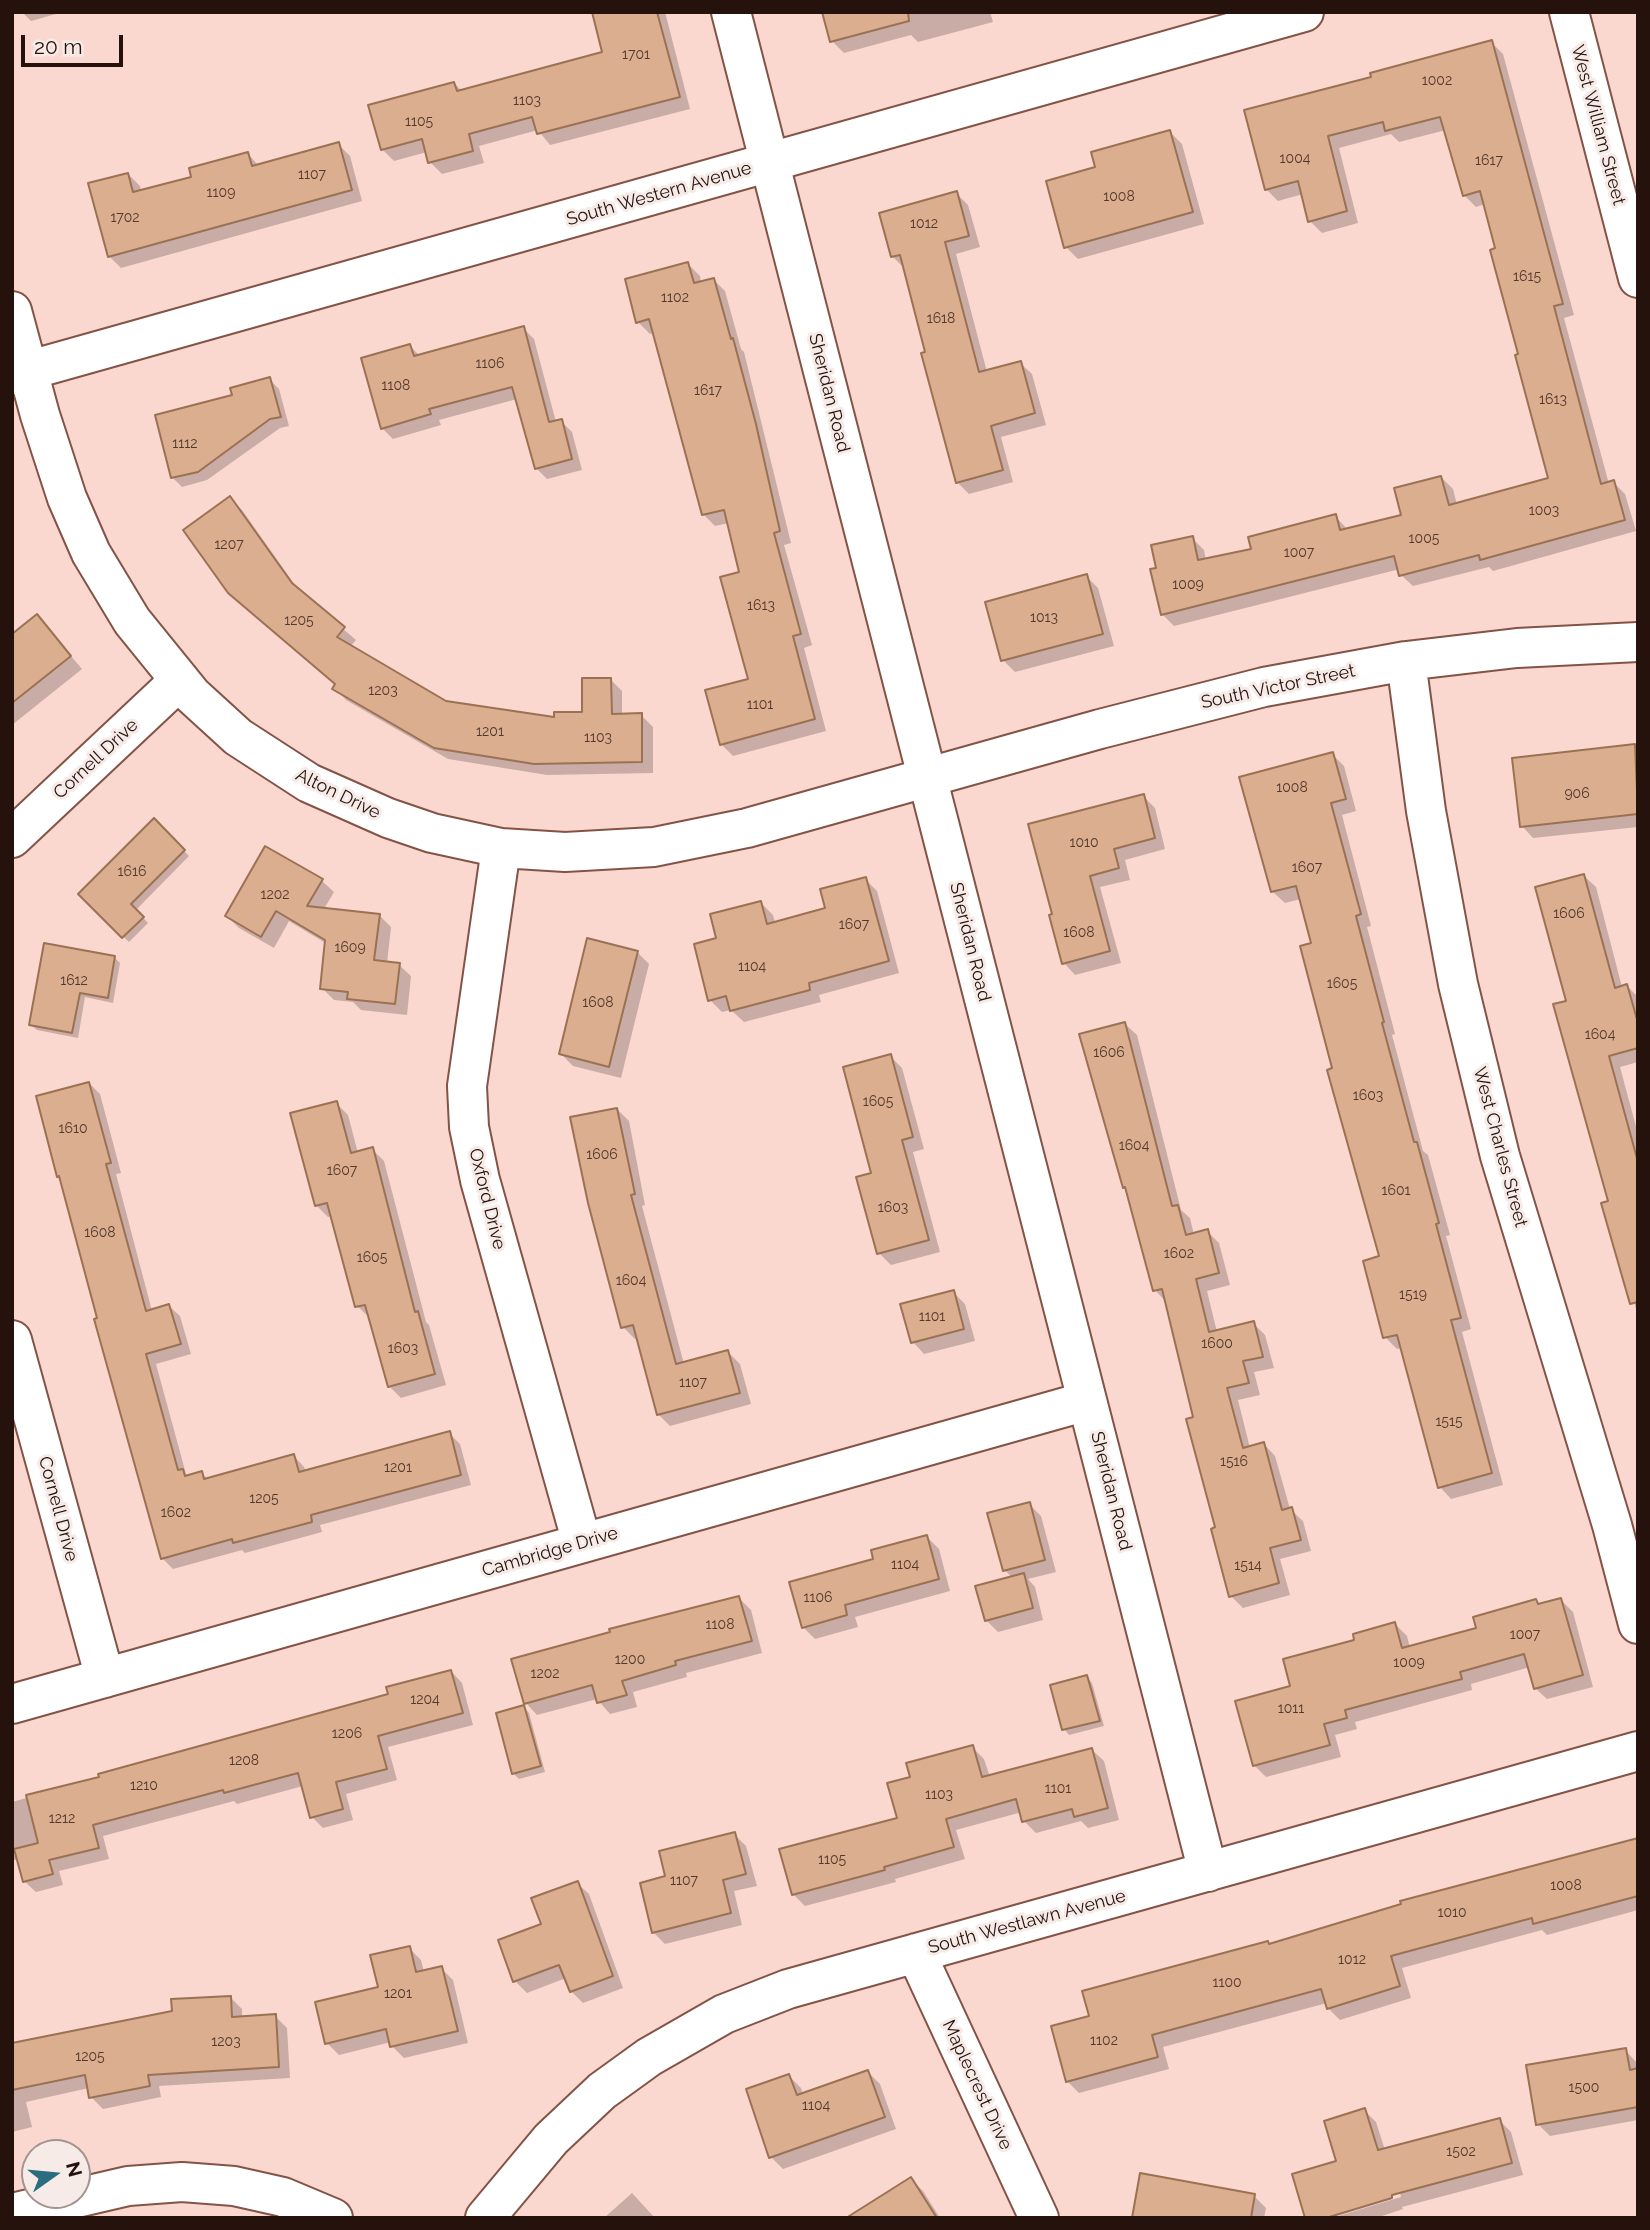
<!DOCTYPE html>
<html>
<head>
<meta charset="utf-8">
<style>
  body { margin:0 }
  #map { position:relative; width:1650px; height:2230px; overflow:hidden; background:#fad8cf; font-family:Raleway,sans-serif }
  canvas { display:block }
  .frame { position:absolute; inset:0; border:14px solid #25120d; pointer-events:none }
  .north { position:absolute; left:21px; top:2139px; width:70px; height:70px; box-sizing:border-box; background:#f7ebe8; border:2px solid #a39490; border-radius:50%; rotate:75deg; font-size:19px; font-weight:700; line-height:28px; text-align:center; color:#25120d }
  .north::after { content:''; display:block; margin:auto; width:24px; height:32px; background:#296d7e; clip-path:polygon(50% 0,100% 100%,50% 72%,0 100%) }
  .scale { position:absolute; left:21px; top:35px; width:102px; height:32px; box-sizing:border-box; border:4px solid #25120d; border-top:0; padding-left:9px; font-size:21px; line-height:24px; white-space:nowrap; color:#25120d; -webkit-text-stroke:5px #f7ebe8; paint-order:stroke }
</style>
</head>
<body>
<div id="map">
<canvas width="1650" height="2230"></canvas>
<div class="frame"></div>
<div class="north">N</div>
<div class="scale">20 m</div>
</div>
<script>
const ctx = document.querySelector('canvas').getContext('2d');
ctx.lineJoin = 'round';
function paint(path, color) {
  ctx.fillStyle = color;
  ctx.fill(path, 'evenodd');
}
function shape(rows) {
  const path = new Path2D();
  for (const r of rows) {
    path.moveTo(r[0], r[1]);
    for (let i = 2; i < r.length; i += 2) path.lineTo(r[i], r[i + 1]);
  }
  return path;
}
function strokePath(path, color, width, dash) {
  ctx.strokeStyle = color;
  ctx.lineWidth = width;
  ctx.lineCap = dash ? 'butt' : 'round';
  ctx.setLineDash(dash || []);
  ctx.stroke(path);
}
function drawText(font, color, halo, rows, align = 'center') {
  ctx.font = font + ' Raleway,sans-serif';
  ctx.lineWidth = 6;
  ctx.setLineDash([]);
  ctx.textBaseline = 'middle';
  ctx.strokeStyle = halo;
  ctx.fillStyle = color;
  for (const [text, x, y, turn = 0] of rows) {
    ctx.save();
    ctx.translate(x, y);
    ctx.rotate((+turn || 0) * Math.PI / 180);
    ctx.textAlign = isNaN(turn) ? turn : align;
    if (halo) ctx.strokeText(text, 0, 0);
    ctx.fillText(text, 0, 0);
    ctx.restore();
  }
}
paint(shape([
  [22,12,63,12,31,21],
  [593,12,665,12,690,109,550,145,538,130,479,146,484,163,442,174,430,162,427,152,394,161,382,149,454,83,462,91,604,53],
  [824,12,990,12,993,22,918,42,911,35,844,53,832,41],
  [1491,42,1503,54,1574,315,1564,318,1609,484,1613,482,1625,494,1636,531,1493,571,1489,567,1413,586,1401,575,1400,569,1174,626,1162,614,1159,569,1192,538,1204,550,1206,560,1253,550,1335,516,1348,530,1404,517,1441,477,1453,489,1457,505,1550,479,1485,204,1476,207,1464,195,1446,130,1399,142,1391,134,1339,148,1358,223,1322,233,1310,221,1303,194,1278,201,1266,189,1373,78],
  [1170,132,1182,144,1204,224,1078,259,1066,247,1097,169],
  [338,144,350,156,362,201,121,268,109,256,128,174,140,186,141,192,193,178,248,154,259,166],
  [956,193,968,205,980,247,956,254,987,372,1020,363,1032,374,1046,425,1001,437,1013,482,969,494,957,482,905,269,893,257],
  [688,264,700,276,701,283,714,280,725,291,741,349,744,352,791,543,784,545,812,645,804,648,826,731,733,756,721,744,750,680,742,574,729,523,715,526,703,514,655,332,650,334,638,322],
  [523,328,534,339,556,422,561,421,572,432,582,470,547,479,536,468,517,399,439,420,441,425,393,439,382,428,410,346,420,356],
  [269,379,279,389,289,426,280,428,207,480,182,487,172,477,234,396],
  [230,498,242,510,300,592,356,640,350,647,445,702,556,719,584,713,610,679,622,691,622,715,641,715,653,727,653,773,547,775,448,759,346,700,335,688,337,685],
  [1086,576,1098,588,1114,646,1015,672,1003,660],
  [37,616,82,669,12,725,12,636],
  [1638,746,1638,827,1533,838,1522,826,1514,759],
  [1332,754,1344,766,1356,811,1342,815,1371,926,1367,927,1395,1034,1392,1035,1423,1151,1428,1155,1450,1235,1446,1236,1471,1329,1462,1332,1503,1485,1451,1499,1440,1487,1402,1348,1397,1349,1385,1337,1382,1258,1334,1070,1313,944,1301,899,1285,903,1273,892,1241,778],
  [1143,796,1155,808,1165,849,1125,860,1130,880,1100,887,1121,963,1075,975,1064,963,1054,915],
  [154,820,189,856,136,910,148,923,129,942,80,894],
  [1584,876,1596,887,1622,987,1627,986,1638,997,1638,1062,1620,1067,1638,1134,1638,1317,1610,1203,1568,1002],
  [865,879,877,891,899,973,819,995,821,1002,744,1022,731,1010,722,1012,710,1000,718,939,761,903,773,915,775,923,827,909],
  [322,881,334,892,324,909,379,915,391,927,387,963,399,965,411,976,407,1015,361,1010,353,1002,334,1000,322,988,327,944,289,921,274,948,239,928,227,916],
  [637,952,649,964,621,1078,573,1066,561,1054],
  [115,958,120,963,113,1003,85,997,78,1038,37,1030,31,1025],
  [1125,1024,1137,1035,1181,1210,1190,1218,1194,1235,1207,1231,1219,1243,1230,1285,1207,1291,1217,1332,1253,1323,1265,1335,1274,1368,1254,1372,1260,1395,1238,1400,1250,1448,1264,1444,1275,1456,1290,1509,1303,1521,1311,1551,1280,1559,1290,1595,1243,1608,1231,1596,1195,1418,1167,1303,1155,1290,1128,1190,1125,1187],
  [890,1056,902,1068,924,1149,913,1152,940,1252,891,1265,879,1253,873,1174],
  [89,1083,100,1094,121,1173,116,1174,152,1311,169,1306,180,1316,191,1354,156,1364,186,1474,188,1476,201,1473,208,1479,294,1456,304,1467,306,1472,449,1433,460,1444,471,1485,320,1525,322,1532,245,1553,242,1550,173,1569,162,1558,62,1179,59,1176,38,1097],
  [336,1103,348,1115,358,1153,372,1149,384,1161,426,1322,429,1325,446,1385,401,1398,389,1386,370,1318,357,1306,333,1216,328,1217,316,1205],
  [617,1109,629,1121,645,1205,642,1206,684,1364,728,1352,740,1364,751,1404,670,1426,658,1414,638,1338,635,1339,623,1327],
  [953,1292,965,1304,975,1341,924,1354,913,1342],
  [1029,1504,1041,1516,1056,1572,1028,1579,1035,1587,1043,1620,998,1632,986,1620,1012,1578,1005,1570],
  [927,1537,939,1549,950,1591,855,1617,858,1627,815,1639,803,1627,875,1560],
  [739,1598,751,1610,762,1653,686,1673,687,1677,633,1692,637,1707,610,1714,597,1699,537,1715,526,1703],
  [1561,1600,1573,1612,1593,1687,1547,1699,1535,1688,1530,1667,1471,1684,1472,1690,1355,1722,1357,1729,1335,1735,1341,1757,1266,1777,1254,1765,1292,1687,1357,1641,1395,1624,1407,1636,1410,1648,1478,1629,1536,1601,1541,1605],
  [451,1671,462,1683,473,1725,388,1747,397,1780,346,1794,353,1820,323,1828,312,1817,303,1786,237,1804,234,1801,103,1836,109,1859,59,1871,63,1885,36,1892,24,1881,18,1859,12,1861,12,1802,391,1696],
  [1087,1677,1092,1683,1104,1726,1069,1735,1064,1729],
  [524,1707,529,1713,545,1772,519,1779,513,1773],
  [972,1747,984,1759,990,1777,1092,1750,1104,1761,1119,1820,1088,1828,1081,1821,1036,1833,1024,1821,1022,1812,956,1830,965,1859,895,1879,896,1882,805,1906,793,1894,899,1819,913,1778],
  [734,1834,746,1846,757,1886,734,1891,742,1925,665,1944,653,1932,667,1878],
  [1638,1840,1638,1910,1547,1935,1542,1930,1402,1968,1411,1998,1340,2020,1328,2008,1327,2003,1163,2047,1169,2069,1079,2093,1067,2081,1091,2017,1271,1946],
  [577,1883,589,1894,623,1988,583,2003,571,1991,566,1978,527,1993,515,1981,543,1926],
  [409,1948,421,1960,424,1972,441,1968,453,1980,468,2043,404,2058,392,2046,391,2042,339,2055,327,2043,380,1988],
  [230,1997,242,2009,242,2018,275,2016,287,2028,290,2078,159,2086,161,2097,103,2109,91,2097,89,2088,26,2102,32,2127,12,2132,12,2045,173,2012],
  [1625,2050,1638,2064,1638,2120,1550,2136,1538,2124],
  [868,2072,880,2084,896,2129,783,2169,771,2157,789,2076,801,2088,803,2095],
  [1364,2110,1376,2122,1385,2150,1499,2120,1511,2132,1523,2175,1402,2207,1403,2209,1376,2218,1332,2218,1401,2197,1400,2193,1320,2218,1339,2162],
  [911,2179,923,2191,940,2218,871,2218],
  [632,2193,655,2218,604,2218],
  [1254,2196,1266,2208,1264,2218,1133,2218]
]), '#0003');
const building = shape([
  [592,12,657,12,680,97,537,134,532,117,469,134,473,151,428,163,422,139,381,150,368,105,454,82,457,91,602,52,592,12],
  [822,12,908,12,909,21,830,42,822,12],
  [1492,40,1563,304,1554,306,1601,484,1614,480,1625,520,1480,560,1479,555,1399,576,1394,556,1161,615,1150,569,1156,568,1151,545,1193,536,1198,560,1251,549,1248,537,1336,514,1340,530,1401,515,1394,488,1441,476,1449,505,1548,478,1515,355,1518,354,1490,250,1495,248,1480,191,1463,196,1440,117,1385,131,1383,122,1328,136,1347,211,1308,222,1298,181,1265,190,1244,110,1371,77,1370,73,1492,40],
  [1170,130,1193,212,1064,248,1046,181,1095,167,1091,152,1170,130],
  [339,142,352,190,108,257,88,183,128,173,133,192,191,177,189,168,248,152,252,166,339,142],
  [957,191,969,236,945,242,979,372,1021,361,1035,413,991,426,1003,470,956,483,921,353,925,352,900,255,891,257,879,213,957,191],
  [688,262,694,283,714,278,731,339,733,338,756,424,780,531,774,533,801,634,793,636,815,719,720,745,705,690,748,679,720,577,739,572,724,510,702,515,649,319,636,323,625,279,688,262],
  [524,326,549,422,562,419,572,459,535,469,512,387,429,409,431,414,381,429,361,358,410,344,414,356,524,326],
  [270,377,281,417,270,419,198,472,171,478,155,415,232,395,230,388,270,377],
  [230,496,292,583,345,627,337,637,446,701,554,717,554,712,582,712,582,678,611,678,612,714,642,713,642,762,534,764,434,748,332,689,335,684,228,593,183,530,230,496],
  [1087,574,1103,634,1001,661,985,602,1087,574],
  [37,614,71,656,12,703,12,634,37,614],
  [1635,744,1638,814,1520,827,1512,758,1635,744],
  [1333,752,1346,799,1331,803,1361,914,1356,916,1384,1022,1382,1023,1414,1142,1417,1142,1439,1223,1436,1224,1461,1318,1451,1320,1492,1473,1438,1488,1397,1335,1383,1338,1363,1261,1379,1256,1327,1070,1332,1068,1300,946,1311,943,1296,886,1271,892,1239,777,1333,752],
  [1144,794,1155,838,1114,849,1119,868,1090,876,1110,951,1062,964,1049,915,1052,914,1028,824,1144,794],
  [154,818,185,850,131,904,144,917,122,938,78,894,154,818],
  [265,846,323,879,307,906,380,914,374,960,400,963,395,1004,347,999,348,992,320,989,325,940,276,911,261,937,225,916,265,846],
  [1584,874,1615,988,1627,984,1638,1023,1638,1048,1609,1056,1638,1162,1638,1302,1630,1304,1601,1203,1608,1201,1553,1004,1566,1001,1535,887,1584,874],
  [866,877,889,961,809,983,810,990,730,1011,726,996,708,1001,694,944,716,938,710,914,761,901,767,924,825,908,820,889,866,877],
  [587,938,638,951,609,1067,559,1054,587,938],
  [44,943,115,956,108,998,80,993,72,1033,29,1025,44,943],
  [1125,1022,1172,1206,1178,1205,1186,1235,1208,1229,1219,1273,1196,1279,1209,1332,1254,1321,1263,1357,1243,1361,1249,1383,1227,1388,1243,1448,1264,1442,1282,1510,1292,1507,1301,1540,1270,1548,1279,1583,1229,1597,1211,1529,1215,1527,1186,1419,1193,1417,1162,1289,1153,1291,1125,1187,1123,1188,1079,1034,1125,1022],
  [891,1054,913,1137,902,1140,929,1240,877,1254,856,1177,871,1173,843,1067,891,1054],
  [89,1082,111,1163,106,1164,146,1311,169,1304,181,1344,146,1354,178,1470,183,1469,185,1476,202,1471,204,1479,294,1454,299,1472,450,1431,461,1475,311,1515,312,1522,233,1543,232,1539,161,1559,94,1319,97,1318,59,1176,57,1177,36,1096,89,1082],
  [337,1101,351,1153,373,1147,415,1312,418,1311,435,1374,388,1387,365,1305,355,1307,327,1203,315,1206,290,1113,337,1101],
  [617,1108,635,1194,631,1195,676,1364,728,1350,740,1393,657,1415,633,1325,621,1328,588,1203,570,1117,617,1108],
  [954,1290,964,1329,911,1343,900,1304,954,1290],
  [1030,1502,1045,1560,1003,1571,987,1513,1030,1502],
  [927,1535,939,1579,845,1605,847,1615,802,1628,789,1582,873,1559,871,1550,927,1535],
  [1024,1573,1033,1608,985,1621,975,1586,1024,1573],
  [739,1596,752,1641,675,1661,676,1665,622,1681,627,1695,597,1703,592,1685,524,1704,511,1659,610,1632,609,1629,739,1596],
  [1561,1598,1583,1675,1534,1689,1524,1654,1460,1672,1462,1679,1345,1710,1347,1718,1324,1724,1330,1745,1253,1766,1235,1701,1290,1686,1283,1659,1354,1640,1353,1634,1395,1622,1402,1648,1476,1628,1473,1617,1536,1599,1538,1604,1561,1598],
  [451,1670,463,1713,378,1736,387,1769,336,1782,343,1809,310,1818,298,1773,224,1793,223,1790,93,1825,99,1848,49,1860,53,1874,23,1882,14,1849,38,1843,26,1795,99,1777,98,1774,388,1694,386,1687,451,1670],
  [1087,1675,1100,1721,1062,1730,1050,1685,1087,1675],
  [524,1705,541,1766,512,1774,496,1713,524,1705],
  [973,1745,982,1777,1092,1748,1108,1808,1074,1817,1072,1809,1022,1822,1016,1799,946,1819,954,1847,884,1867,885,1870,792,1895,779,1849,897,1818,887,1783,910,1777,906,1763,973,1745],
  [735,1832,746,1874,723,1880,731,1913,652,1933,640,1883,665,1876,659,1851,735,1832],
  [1638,1838,1638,1896,1533,1924,1532,1918,1391,1956,1400,1986,1327,2009,1321,1989,1152,2035,1158,2057,1066,2082,1051,2026,1089,2016,1082,1991,1268,1941,1269,1944,1401,1904,1400,1901,1638,1838],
  [578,1881,613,1976,570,1992,559,1965,513,1982,498,1940,541,1924,531,1898,578,1881],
  [410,1946,416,1972,442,1966,458,2031,390,2047,386,2029,325,2044,315,2002,378,1987,370,1955,410,1946],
  [231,1996,232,2017,276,2014,279,2067,148,2075,150,2086,89,2098,85,2075,12,2090,12,2043,172,2011,171,1999,231,1996],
  [1626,2048,1630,2070,1638,2068,1638,2107,1536,2125,1526,2065,1626,2048],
  [868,2070,885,2117,769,2158,746,2089,789,2074,797,2095,868,2070],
  [1365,2108,1378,2150,1500,2118,1512,2163,1392,2195,1392,2198,1326,2218,1305,2218,1292,2174,1336,2161,1324,2121,1365,2108],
  [1140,2173,1255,2194,1251,2218,1132,2218,1140,2173],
  [911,2177,937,2218,846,2218,911,2177]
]);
paint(building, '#dbae8f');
strokePath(building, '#9b7154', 2);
const minor = shape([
  [731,12,1208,1872],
  [1569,12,1638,278],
  [12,311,40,415,67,498,91,553,132,621,192,695,238,737,309,783,388,818,432,833,501,848,565,852,654,847,747,828,1100,729,1264,687,1406,661,1517,648,1638,642],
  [12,375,1304,12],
  [1406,661,1426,811,1458,984,1500,1156,1612,1525,1638,1624],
  [12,838,180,680],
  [501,848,467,1086,469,1127,480,1180,582,1543],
  [12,1340,105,1678],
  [12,1704,1087,1401],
  [916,1953,1039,2218],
  [12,2213,128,2186,182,2182,234,2186,283,2197,333,2218],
  [485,2218,551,2139,602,2091,649,2057,724,2014,788,1989,1638,1751]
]);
strokePath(minor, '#835346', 42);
strokePath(minor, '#fff', 38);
drawText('14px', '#52392e', null, [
  ["1701",636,55],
  ["1002",1437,81],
  ["1103",527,101],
  ["1105",419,122],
  ["1004",1295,159],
  ["1617",1489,161],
  ["1107",312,175],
  ["1109",221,193],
  ["1008",1119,197],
  ["1702",125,218],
  ["1012",924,224],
  ["1615",1527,277],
  ["1102",675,298],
  ["1618",941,319],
  ["1106",490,364],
  ["1108",396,386],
  ["1617",708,391],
  ["1613",1553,400],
  ["1112",185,444],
  ["1003",1544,511],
  ["1005",1424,539],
  ["1207",229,545],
  ["1007",1299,553],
  ["1009",1188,585],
  ["1613",761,606],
  ["1013",1044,618],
  ["1205",299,621],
  ["1203",383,691],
  ["1101",760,705],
  ["1201",490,732],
  ["1103",598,738],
  ["1008",1292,788],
  ["906",1577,794],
  ["1010",1084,843],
  ["1607",1307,868],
  ["1616",132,872],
  ["1202",275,895],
  ["1606",1569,914],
  ["1607",854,925],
  ["1608",1079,933],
  ["1609",350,948],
  ["1104",752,967],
  ["1612",74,981],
  ["1605",1342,984],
  ["1608",598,1003],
  ["1604",1600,1035],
  ["1606",1109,1053],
  ["1603",1368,1096],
  ["1605",878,1102],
  ["1610",73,1129],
  ["1604",1134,1146],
  ["1606",602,1155],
  ["1607",342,1171],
  ["1601",1396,1191],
  ["1603",893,1208],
  ["1608",100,1233],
  ["1602",1179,1254],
  ["1605",372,1258],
  ["1604",631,1281],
  ["1519",1413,1295],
  ["1101",932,1317],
  ["1600",1217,1344],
  ["1603",403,1349],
  ["1107",693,1383],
  ["1515",1449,1422],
  ["1516",1234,1462],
  ["1201",398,1468],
  ["1205",264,1499],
  ["1602",176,1513],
  ["1104",905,1565],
  ["1514",1248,1566],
  ["1106",818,1598],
  ["1108",720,1625],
  ["1007",1525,1635],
  ["1200",630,1660],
  ["1009",1409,1663],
  ["1202",545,1674],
  ["1204",425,1700],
  ["1011",1291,1709],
  ["1206",347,1734],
  ["1208",244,1761],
  ["1210",144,1786],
  ["1101",1058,1789],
  ["1103",939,1795],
  ["1212",62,1819],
  ["1105",832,1860],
  ["1107",684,1881],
  ["1008",1566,1886],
  ["1010",1452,1913],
  ["1012",1352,1960],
  ["1100",1227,1983],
  ["1201",398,1994],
  ["1102",1104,2041],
  ["1203",226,2042],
  ["1205",90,2057],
  ["1500",1584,2088],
  ["1104",816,2106],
  ["1502",1461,2152]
]);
drawText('18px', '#25120d', '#f7ebe8', [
  ["West William Street",1598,125,75],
  ["South Western Avenue",659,194,-16],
  ["Sheridan Road",829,393,76],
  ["South Victor Street",1278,687,-12],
  ["Cornell Drive",96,759,-43],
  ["Alton Drive",338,794,26],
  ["Sheridan Road",970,942,76],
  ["West Charles Street",1500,1147,75],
  ["Oxford Drive",487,1199,76],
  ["Sheridan Road",1111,1491,76],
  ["Cornell Drive",58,1509,75],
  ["Cambridge Drive",550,1552,-16],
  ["South Westlawn Avenue",1027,1922,-15],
  ["Maplecrest Drive",977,2085,65]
]);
</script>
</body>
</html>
